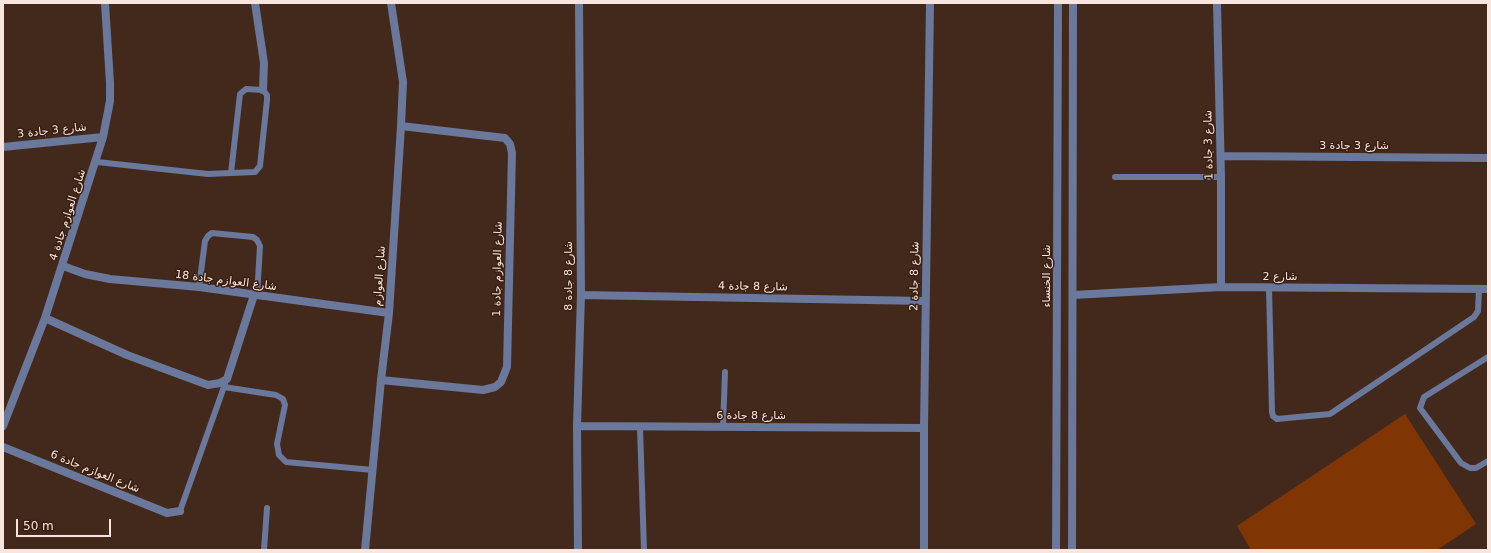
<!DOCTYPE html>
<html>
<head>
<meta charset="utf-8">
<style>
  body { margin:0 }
  #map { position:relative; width:1491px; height:553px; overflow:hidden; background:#43291c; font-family:"DejaVu Sans",sans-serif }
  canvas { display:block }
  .frame { position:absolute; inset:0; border:4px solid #f8e6de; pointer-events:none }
  .scale { position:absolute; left:16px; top:519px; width:95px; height:18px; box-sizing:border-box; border:2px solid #f8e6de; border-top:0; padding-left:5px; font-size:12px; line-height:14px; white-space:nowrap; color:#f8e6de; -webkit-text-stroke:3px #391f12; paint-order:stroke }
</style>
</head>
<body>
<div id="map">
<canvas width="1491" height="553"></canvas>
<div class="frame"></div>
<div class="scale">50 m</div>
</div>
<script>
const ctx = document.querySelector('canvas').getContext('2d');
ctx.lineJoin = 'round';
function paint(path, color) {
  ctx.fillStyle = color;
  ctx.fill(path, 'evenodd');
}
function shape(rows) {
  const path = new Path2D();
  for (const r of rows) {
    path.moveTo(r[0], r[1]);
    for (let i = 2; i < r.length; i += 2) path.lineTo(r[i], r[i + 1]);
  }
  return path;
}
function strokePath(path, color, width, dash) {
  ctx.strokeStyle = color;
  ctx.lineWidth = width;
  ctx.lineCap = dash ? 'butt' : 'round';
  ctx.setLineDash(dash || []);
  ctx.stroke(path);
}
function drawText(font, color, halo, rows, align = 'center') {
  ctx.font = font + ' "DejaVu Sans","Noto Naskh Arabic",sans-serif';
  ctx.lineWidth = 3;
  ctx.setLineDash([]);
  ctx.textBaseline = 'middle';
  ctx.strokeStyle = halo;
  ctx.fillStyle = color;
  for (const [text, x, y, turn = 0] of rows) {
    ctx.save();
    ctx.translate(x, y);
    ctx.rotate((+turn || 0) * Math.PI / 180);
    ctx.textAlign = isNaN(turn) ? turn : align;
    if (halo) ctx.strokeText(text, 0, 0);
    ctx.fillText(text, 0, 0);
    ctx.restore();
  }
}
paint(shape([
  [1405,414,1476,524,1437,550,1251,550,1237,526]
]), '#803604');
strokePath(shape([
  [97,162,208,174,231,173,255,172,260,166,267,100,267,95,263,90,246,89,240,94,231,173],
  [1115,177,1221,177],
  [199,287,205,241,208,236,212,233,253,237,257,240,260,246,257,296],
  [1269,287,1272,412,1273,416,1277,419,1330,414,1474,317,1478,311,1479,289],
  [1488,357,1424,397,1420,408,1461,463,1470,468,1476,468,1488,461],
  [224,387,276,395,283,399,285,405,277,444,279,455,286,462,373,470],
  [640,427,644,550],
  [723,427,725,372],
  [180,511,225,384],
  [264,550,267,508]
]), '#6a789b', 6);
strokePath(shape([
  [255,3,264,63,263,90],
  [1217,3,1221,177,1221,287],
  [3,147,103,137],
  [1221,156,1488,158],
  [63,266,85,274,110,279,199,287,389,313],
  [581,295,925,301],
  [1073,295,1221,287,1488,289],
  [45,318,127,355,208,385,220,383,227,379,254,295],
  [381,380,483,390,495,387,501,382,507,367,512,153,510,144,505,138,401,126],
  [3,426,45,318,103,137,110,101,110,83,105,3],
  [577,426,924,428],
  [3,447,167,513,180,511],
  [365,550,381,380,389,313,401,126,403,82,391,3],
  [578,550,577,426,581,295,579,3],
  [924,550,924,428,930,3]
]), '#6a789b', 8);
strokePath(shape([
  [1056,550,1058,3],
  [1072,550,1073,3]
]), '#6a789b', 8);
drawText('11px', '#f8e6de', '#391f12', [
  ["شارع 3 جادة 3",52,131,-6],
  ["شارع 3 جادة 1",1209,145,-91],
  ["شارع 3 جادة 3",1354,146],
  ["شارع العوازم جادة 4",68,215,-72],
  ["شارع العوازم جادة 1",498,269,-89],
  ["شارع العوازم",380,276,-86],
  ["شارع 8 جادة 8",569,276,-90],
  ["شارع 8 جادة 2",915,276,-89],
  ["شارع الخنساء",1047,276,-90],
  ["شارع 2",1280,277],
  ["شارع العوازم جادة 18",226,281,7],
  ["شارع 8 جادة 4",753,287,1],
  ["شارع 8 جادة 6",751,416],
  ["شارع العوازم جادة 6",95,472,22]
]);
</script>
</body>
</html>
